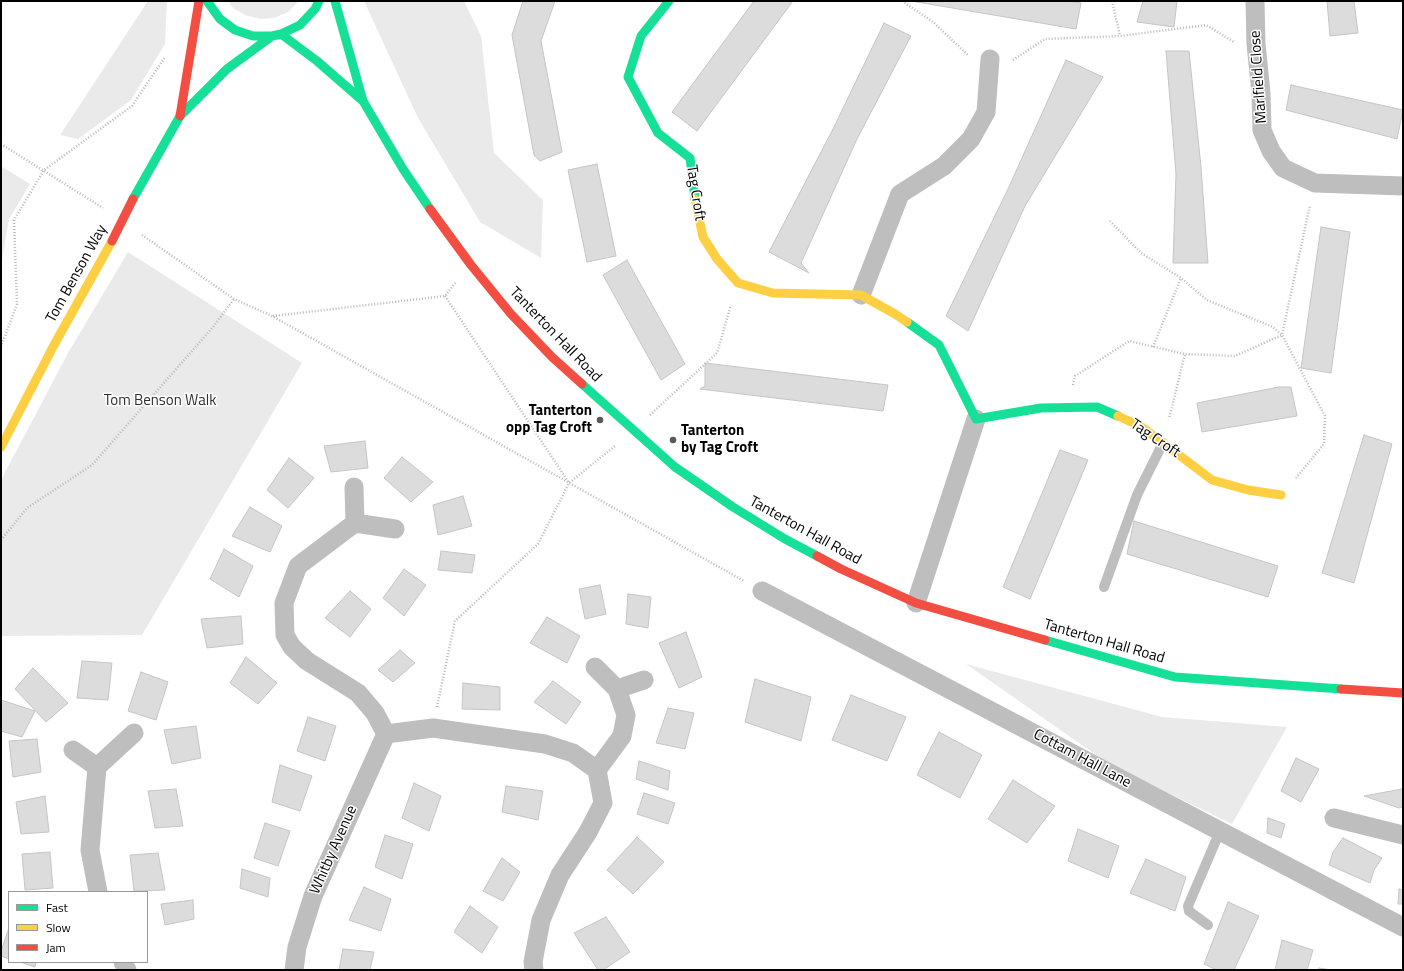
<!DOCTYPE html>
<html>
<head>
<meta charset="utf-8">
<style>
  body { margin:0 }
  #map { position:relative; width:1404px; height:971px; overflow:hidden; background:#fff; font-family:"Titillium Web",sans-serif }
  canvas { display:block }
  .frame { position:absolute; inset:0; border:2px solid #000; pointer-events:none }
  .legend { position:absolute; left:8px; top:891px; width:140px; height:72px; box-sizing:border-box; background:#fff; border:1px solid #999; margin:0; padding:5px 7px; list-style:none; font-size:12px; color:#000 }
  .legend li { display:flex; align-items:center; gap:8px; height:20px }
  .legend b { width:20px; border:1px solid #999 }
</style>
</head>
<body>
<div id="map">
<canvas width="1404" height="971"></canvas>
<div class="frame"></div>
<ul class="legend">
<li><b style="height:5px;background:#16e098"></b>Fast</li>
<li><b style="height:5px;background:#ffcf43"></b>Slow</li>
<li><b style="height:5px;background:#f24e42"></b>Jam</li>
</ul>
</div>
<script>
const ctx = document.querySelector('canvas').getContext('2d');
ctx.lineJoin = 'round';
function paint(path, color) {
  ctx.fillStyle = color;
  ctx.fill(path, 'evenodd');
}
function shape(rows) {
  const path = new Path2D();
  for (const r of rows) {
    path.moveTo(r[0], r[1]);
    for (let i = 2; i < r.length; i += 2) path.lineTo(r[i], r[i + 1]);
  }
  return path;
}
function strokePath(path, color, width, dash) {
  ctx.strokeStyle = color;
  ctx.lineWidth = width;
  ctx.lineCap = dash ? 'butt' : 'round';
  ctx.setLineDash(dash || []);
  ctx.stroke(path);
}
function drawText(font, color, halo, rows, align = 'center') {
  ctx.font = font + ' "Titillium Web",sans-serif';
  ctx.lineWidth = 3;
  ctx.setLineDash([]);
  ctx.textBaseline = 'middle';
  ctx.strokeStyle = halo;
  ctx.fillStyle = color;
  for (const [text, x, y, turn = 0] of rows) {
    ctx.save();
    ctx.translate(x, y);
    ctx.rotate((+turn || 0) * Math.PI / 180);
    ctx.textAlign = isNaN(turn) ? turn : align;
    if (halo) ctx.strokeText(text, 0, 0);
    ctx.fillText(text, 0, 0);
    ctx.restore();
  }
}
paint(shape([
  [148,1,167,1,165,44,131,100,78,139,60,135],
  [228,1,299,1,288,12,274,18,260,19,245,15,233,8],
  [364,1,464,1,481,36,494,153,543,200,541,258,480,222,418,118],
  [1,166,30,184,9,219,1,266],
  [128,252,302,363,142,635,1,636,1,480,68,353],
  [966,664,1162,717,1287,727,1232,824,1109,764]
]), '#eaeaea');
const building = shape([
  [523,1,555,1,541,41,562,152,540,161,534,155,512,35,523,1],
  [754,1,793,1,697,131,672,112,754,1],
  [911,1,1068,1,1081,3,1076,29,911,1],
  [1143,1,1177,1,1174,27,1137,22,1143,1],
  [1327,1,1354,1,1358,33,1330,36,1327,1],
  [884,23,911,36,857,139,801,263,809,273,769,252,834,127,884,23],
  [1166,51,1189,51,1201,167,1208,263,1173,263,1176,174,1166,51],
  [1066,60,1103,77,1025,206,968,331,946,316,1008,189,1066,60],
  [1291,85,1403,110,1397,139,1286,110,1291,85],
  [597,164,616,256,587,262,568,170,597,164],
  [1321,227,1350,232,1331,373,1301,368,1321,227],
  [627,260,685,364,661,380,603,275,627,260],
  [705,363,888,385,883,411,700,389,705,386,705,363],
  [1279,387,1291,387,1297,416,1202,432,1197,403,1279,387],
  [1364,435,1392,444,1354,583,1322,573,1364,435],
  [365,441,368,468,331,472,324,446,365,441],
  [1060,450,1088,460,1030,599,1003,587,1060,450],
  [402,457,433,482,411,502,384,478,402,457],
  [289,458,314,478,288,508,267,490,289,458],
  [463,496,472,526,438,535,433,505,463,496],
  [250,507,282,526,270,552,232,536,250,507],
  [1134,521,1278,566,1268,597,1127,554,1134,521],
  [224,549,253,566,239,597,210,579,224,549],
  [441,551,475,555,472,573,438,570,441,551],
  [404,569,426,585,404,616,383,598,404,569],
  [600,585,606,614,585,619,579,589,600,585],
  [350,591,371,609,350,637,325,618,350,591],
  [628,594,651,597,648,628,626,624,628,594],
  [241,616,243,644,207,648,201,619,241,616],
  [547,617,580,636,567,663,530,643,547,617],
  [686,632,702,677,679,688,659,643,686,632],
  [400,650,415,663,393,682,378,670,400,650],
  [246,657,277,683,258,704,230,683,246,657],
  [82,661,112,663,108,700,77,698,82,661],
  [33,668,68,703,46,722,15,689,33,668],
  [141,672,168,682,156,720,128,711,141,672],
  [755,679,811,697,801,741,745,722,755,679],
  [553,681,581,702,566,724,534,702,553,681],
  [463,683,500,687,500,710,462,709,463,683],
  [851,695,906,717,887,761,832,740,851,695],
  [1,700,35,711,22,737,1,731,1,700],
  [668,708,694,713,685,749,656,743,668,708],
  [308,717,336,726,325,761,297,751,308,717],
  [196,726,201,758,172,764,164,730,196,726],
  [939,732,982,755,960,798,917,775,939,732],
  [37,739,41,772,13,777,9,741,37,739],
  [1296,758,1319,769,1301,802,1281,791,1296,758],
  [639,761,670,771,668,790,636,779,639,761],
  [280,765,312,776,300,811,272,802,280,765],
  [1013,780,1055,806,1027,843,988,819,1013,780],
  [414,783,441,796,429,831,402,818,414,783],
  [506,786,543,791,538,820,502,812,506,786],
  [176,789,183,826,155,828,148,791,176,789],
  [1402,789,1403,791,1403,807,1399,808,1364,796,1402,789],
  [644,793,675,803,668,824,637,814,644,793],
  [45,796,49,832,21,834,16,802,45,796],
  [1268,818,1285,824,1281,838,1267,833,1268,818],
  [265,823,290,831,278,866,254,858,265,823],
  [1078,829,1119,846,1108,878,1068,861,1078,829],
  [385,835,413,844,402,879,375,867,385,835],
  [637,837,664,862,633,894,607,870,637,837],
  [1343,838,1382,858,1374,870,1370,883,1329,865,1333,852,1343,838],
  [50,852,53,888,25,890,22,854,50,852],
  [158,853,165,890,134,891,130,855,158,853],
  [502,858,520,872,503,901,483,891,502,858],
  [1146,859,1186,877,1175,911,1130,893,1146,859],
  [242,869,270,878,268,897,240,888,242,869],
  [364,887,391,899,381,931,349,920,364,887],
  [1399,889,1403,890,1403,904,1398,904,1399,889],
  [193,900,194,919,165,925,161,904,193,900],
  [1228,902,1259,916,1234,970,1217,970,1204,964,1228,902],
  [470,906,498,927,482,953,454,932,470,906],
  [606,917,630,952,603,970,598,970,574,933,606,917],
  [9,928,9,959,1,956,1,951,9,928],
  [1282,940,1313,950,1307,970,1275,970,1282,940],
  [343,949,374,952,370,970,339,970,343,949],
  [20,962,36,962,35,967,20,962],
  [1319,968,1331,970,1319,970,1319,968]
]);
paint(building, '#dcdcdc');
strokePath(building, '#c5c5c5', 1);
strokePath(shape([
  [902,1,933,22,969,56],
  [1112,1,1120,36],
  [1013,60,1045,39,1120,36,1206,25,1234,42],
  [1,144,103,208],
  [1110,221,1141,253,1181,278,1207,300,1273,327,1282,335,1235,356,1185,354],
  [142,235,234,299,272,316,744,581],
  [445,296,569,483,615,446],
  [273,316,445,296,456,282],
  [1,347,17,304,14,220,44,170,132,106,165,57],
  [1153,347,1181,278],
  [1073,385,1075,376,1129,341,1185,354,1169,419],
  [650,415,717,353,731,305],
  [1296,478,1324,444,1325,416,1282,335,1310,205],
  [1,540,27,508,92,465,213,327,234,299],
  [437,707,455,621,538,544,569,483]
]), '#b8b8b8', 2.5, [1, 2]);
strokePath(shape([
  [1104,587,1137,495,1163,443],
  [1208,925,1189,911,1188,906,1220,831]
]), '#bebebe', 10);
strokePath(shape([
  [1255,1,1256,44,1261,93,1262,130,1271,151,1283,168,1315,183,1403,186],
  [861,295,900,194,944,166,971,139,986,112,990,59],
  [355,523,395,529],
  [762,591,1403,927],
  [916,603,976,419],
  [595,667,617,689],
  [386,734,433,728,545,744,573,753,597,770],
  [73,750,97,767],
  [1334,818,1403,835],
  [98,892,90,850,97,767,134,733],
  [123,962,127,970],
  [294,970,297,947,313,896,386,734,375,713,358,693,307,661,292,647,285,635,284,603,298,566,355,523,354,487],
  [534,970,533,962,541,920,560,875,588,832,603,803,597,770,622,736,626,715,617,689,644,680]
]), '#bebebe', 19);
strokePath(shape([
  [207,1,220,19,235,30,253,36,272,36,281,34,300,25,315,9,319,1],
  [335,1,363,101,403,169,430,209],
  [669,1,641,36,628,77,658,133,690,158,695,199],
  [281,34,317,61,363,101],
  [133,199,180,116,227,69,272,36],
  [907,322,939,345,976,419,1041,408,1097,407,1118,416],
  [582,384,675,467,733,507,785,539,817,556],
  [1045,640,1175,677,1341,689]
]), '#16e098', 9);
strokePath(shape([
  [695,199,703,237,717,259,738,283,773,293,861,295,895,314,907,322],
  [1118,416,1142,427,1212,480,1248,490,1281,495],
  [1,447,54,345,112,241]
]), '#ffcf43', 9);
strokePath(shape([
  [180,116,199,1],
  [430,209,471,265,511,314,552,357,582,384],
  [817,556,841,569,916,603,1045,640],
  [1341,689,1403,693]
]), '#f24e42', 9);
strokePath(shape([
  [112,241,133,199]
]), '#f24e42', 9);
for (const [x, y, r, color] of [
  [600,420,4,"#595959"],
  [673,440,4,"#595959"]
]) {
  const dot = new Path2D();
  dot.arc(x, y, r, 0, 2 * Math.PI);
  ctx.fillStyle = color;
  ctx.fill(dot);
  strokePath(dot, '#fff', 1.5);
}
drawText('15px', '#000', '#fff', [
  ["Marlfield Close",1259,77,-94],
  ["Tag Croft",695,193,81],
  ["Tom Benson Way",77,274,-61],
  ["Tanterton Hall Road",555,335,46],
  ["Tag Croft",1155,439,34],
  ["Tanterton Hall Road",805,531,29],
  ["Tanterton Hall Road",1104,642,16],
  ["Cottam Hall Lane",1082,759,28],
  ["Whitby Avenue",334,850,-66]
]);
drawText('15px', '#2f2f2f', '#fff', [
  ["Tom Benson Walk",160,401]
]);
drawText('bold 15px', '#000', '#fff', [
  ["Tanterton",592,411],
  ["opp Tag Croft",592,428],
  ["Tanterton",681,431,"left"],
  ["by Tag Croft",681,448,"left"]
], 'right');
</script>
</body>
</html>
